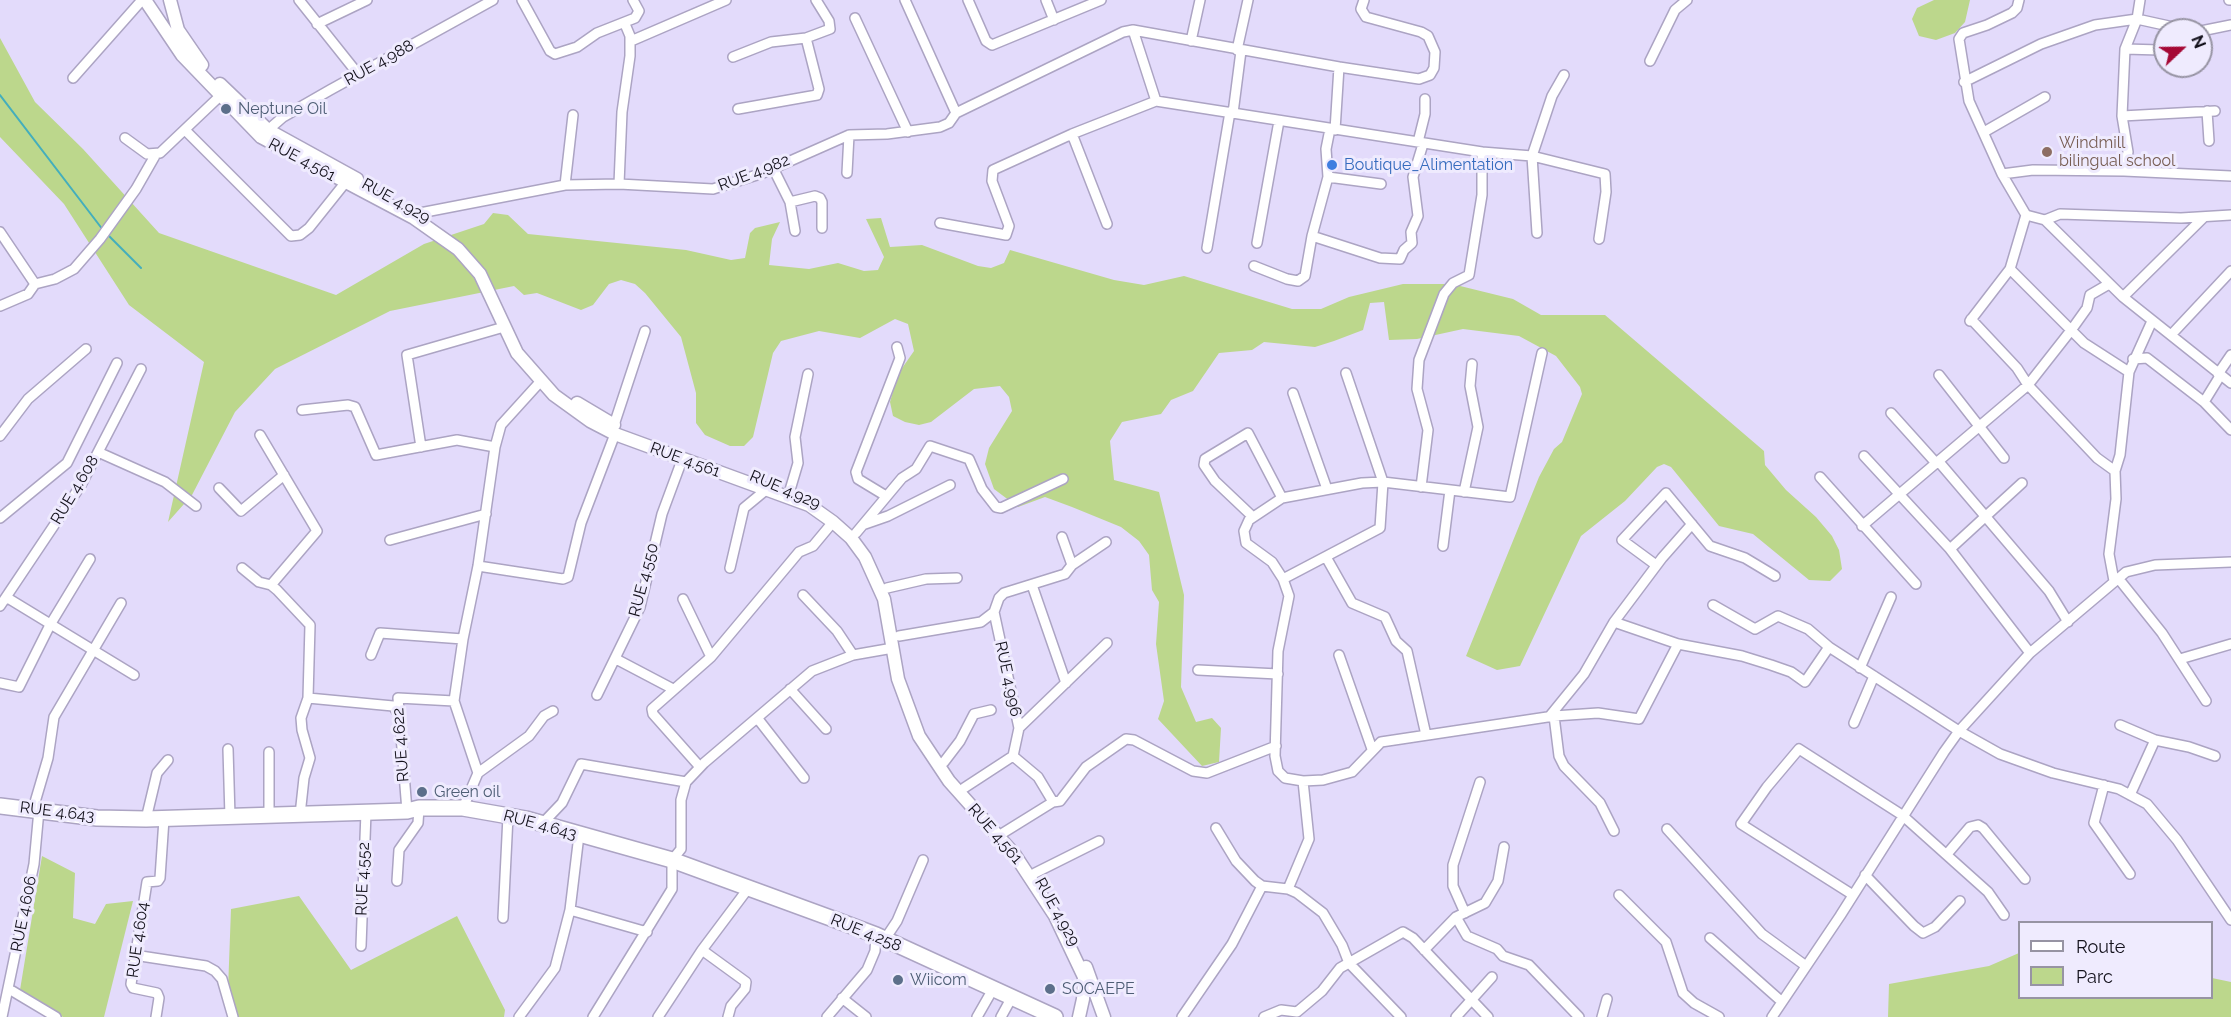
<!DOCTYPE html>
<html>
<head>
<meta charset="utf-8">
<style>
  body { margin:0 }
  #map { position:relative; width:2231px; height:1017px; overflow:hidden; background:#e3dbfb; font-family:Raleway,sans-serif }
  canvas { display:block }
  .legend { position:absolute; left:2018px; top:921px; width:195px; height:78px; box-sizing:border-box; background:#efebfe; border:2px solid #9794a3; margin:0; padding:8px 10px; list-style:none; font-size:18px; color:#13111b }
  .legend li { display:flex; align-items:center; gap:12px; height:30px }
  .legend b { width:30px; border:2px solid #9794a3 }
  .north { position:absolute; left:2153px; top:18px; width:60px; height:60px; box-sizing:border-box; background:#efebfe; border:2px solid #9794a3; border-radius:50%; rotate:68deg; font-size:16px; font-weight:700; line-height:24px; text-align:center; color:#13111b }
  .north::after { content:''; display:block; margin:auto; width:21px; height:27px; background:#a50835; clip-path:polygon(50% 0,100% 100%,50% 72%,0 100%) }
</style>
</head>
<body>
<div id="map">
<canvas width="2231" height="1017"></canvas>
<ul class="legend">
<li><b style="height:8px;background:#fff"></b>Route</li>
<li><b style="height:16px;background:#bcd78c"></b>Parc</li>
</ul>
<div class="north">N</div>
</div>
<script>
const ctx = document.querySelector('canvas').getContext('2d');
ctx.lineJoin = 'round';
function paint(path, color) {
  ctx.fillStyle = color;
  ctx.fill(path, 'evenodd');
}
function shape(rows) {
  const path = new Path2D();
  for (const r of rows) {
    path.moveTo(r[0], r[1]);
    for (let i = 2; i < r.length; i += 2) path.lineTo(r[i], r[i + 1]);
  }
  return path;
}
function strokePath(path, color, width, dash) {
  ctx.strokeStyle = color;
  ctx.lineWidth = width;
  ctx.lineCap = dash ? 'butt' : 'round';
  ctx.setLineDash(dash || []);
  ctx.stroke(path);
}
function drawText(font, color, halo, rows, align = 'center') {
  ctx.font = font + ' Raleway,sans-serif';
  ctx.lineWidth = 6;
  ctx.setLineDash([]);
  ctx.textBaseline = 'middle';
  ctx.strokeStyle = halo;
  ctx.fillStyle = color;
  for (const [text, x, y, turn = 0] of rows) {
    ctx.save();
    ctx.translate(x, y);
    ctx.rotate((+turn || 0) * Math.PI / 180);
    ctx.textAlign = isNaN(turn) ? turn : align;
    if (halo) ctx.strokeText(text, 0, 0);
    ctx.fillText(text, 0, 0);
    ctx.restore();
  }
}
paint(shape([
  [1934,0,1970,0,1965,22,1955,33,1936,40,1919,36,1912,19,1917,8],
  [0,38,35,102,83,149,159,233,336,295,424,244,484,224,493,213,508,215,528,234,686,250,731,260,745,258,750,233,755,228,780,222,772,239,769,265,809,269,838,263,864,271,878,270,884,257,866,219,881,218,890,247,922,245,978,266,991,268,1004,263,1010,250,1114,280,1144,285,1184,276,1292,309,1321,309,1349,297,1403,284,1452,284,1513,299,1541,315,1605,315,1764,451,1765,465,1786,490,1816,517,1832,536,1839,550,1842,569,1830,581,1809,580,1753,534,1719,526,1671,467,1664,464,1657,467,1625,501,1581,536,1520,666,1497,670,1466,656,1539,477,1554,449,1562,442,1582,394,1580,387,1556,356,1519,336,1463,329,1417,339,1389,340,1384,302,1370,303,1363,330,1334,341,1315,347,1264,342,1252,350,1219,353,1193,391,1171,400,1161,414,1122,422,1110,441,1114,480,1159,492,1184,595,1181,687,1196,722,1212,718,1221,728,1219,762,1202,766,1158,719,1164,701,1156,644,1159,602,1152,590,1149,555,1139,541,1121,527,1072,507,1045,497,1018,507,994,489,985,464,989,448,1012,411,1009,397,1000,386,974,389,931,422,919,425,905,422,893,416,890,402,898,374,914,351,908,324,895,319,860,338,819,331,781,341,773,353,753,437,744,446,730,446,705,435,696,423,696,393,681,337,645,293,635,284,621,280,609,284,593,305,581,310,537,293,524,295,514,286,390,311,275,369,235,412,192,495,168,522,204,362,129,305,64,204,0,137],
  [42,856,75,873,73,918,95,924,106,904,133,901,104,1017,63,1017,20,990],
  [299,896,351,970,457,916,505,1010,504,1017,227,1017,231,909],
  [2019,953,2020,998,2212,998,2212,978,2231,982,2231,1017,1888,1017,1889,984,1989,966]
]), '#bcd78c');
strokePath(shape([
  [0,95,103,230],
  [107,234,141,268]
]), '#44aebc', 2);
const minor = shape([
  [299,0,358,74],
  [522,0,550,51,555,54,577,47,597,33,635,18,639,11,633,0],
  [968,0,986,41,992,45,1101,0],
  [1046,0,1054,20],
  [2229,0,2231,0],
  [855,18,908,132],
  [317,24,367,0],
  [1133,30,1156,101],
  [2201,31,2231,25],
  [631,41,726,0],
  [1191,41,1200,0],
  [2125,49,2160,50],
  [1237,50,1248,0],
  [733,57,771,42,806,38,830,29,829,21,816,0],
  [1650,61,1675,10,1687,0],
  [1339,67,1419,79,1430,75,1434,68,1435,52,1428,36,1421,32,1366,17,1361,9,1364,0],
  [73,78,142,0],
  [1964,82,2041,44,2095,25,2137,19,2187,30],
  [738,109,817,95,819,89,806,38],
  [2207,111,2209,141],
  [956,113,1123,32,1133,30,1339,67,1335,130],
  [1233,113,1241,51],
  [2122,116,2215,111],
  [185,130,291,236,300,235,309,228,345,183],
  [268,130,283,117,330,90,493,0],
  [1984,132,2045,97],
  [1072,134,1107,224],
  [125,138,147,154,160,153,220,96],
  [1418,142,1425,114,1425,99],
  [1482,152,1532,156,1605,174,1606,192,1599,239],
  [773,168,790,202,795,231],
  [2124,171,2231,176],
  [847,173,849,135],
  [2002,174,2033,170,2124,171,2128,152,2122,116,2125,49,2137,19,2140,0],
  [1328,177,1381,184],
  [619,184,622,112,630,56,630,36,625,24],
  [565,185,573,115],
  [790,202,815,196,820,198,822,202,822,228],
  [420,213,565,185,619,184,713,189,763,173,849,135,887,134,940,127,949,123,956,113,905,0],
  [2026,215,2045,220,2060,214,2181,218,2231,215],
  [2045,220,2123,297,2231,383],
  [940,223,1006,235,1009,226,992,181,993,170,1072,134,1156,101,1482,152,1482,195,1469,275,1453,283,1444,294,1419,360,1417,389,1428,430,1421,487],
  [0,232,35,284],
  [1537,233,1532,156,1552,96,1564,75],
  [1312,236,1380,258,1400,259,1404,250,1412,243,1411,232,1418,216,1413,177,1423,144],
  [1257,243,1279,121],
  [1207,248,1230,112],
  [1254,266,1287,279,1298,281,1305,276,1312,236,1328,177,1326,149,1330,129],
  [2010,269,2084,343,2129,372],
  [2123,297,2203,218],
  [0,306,28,294,35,284,55,279,74,269,100,239,136,189,156,154],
  [1971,319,2017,368,2028,385,2097,458,2115,471],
  [1970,321,2010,269,2026,215,2002,174,1969,101,1959,39,1963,33,1987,25,2012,13,2017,8,2019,0],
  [2171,335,2231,271],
  [1542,353,1510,497,1383,482,1362,483,1282,498,1249,520,1244,531,1246,543,1272,562,1283,579,1289,596,1278,651,1275,756,1278,771,1285,778,1303,781,1323,780,1352,772,1381,742,1554,716,1598,713,1639,719,1678,644],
  [2133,359,2147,358,2204,402,2231,430],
  [2218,374,2231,355],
  [1939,375,2004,458],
  [1293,393,1327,489],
  [2204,402,2220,376],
  [302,410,348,405,355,407,376,455,457,440,495,447],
  [1891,413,1936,463],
  [614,425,645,331],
  [260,435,317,531,271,585],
  [0,436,28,399,86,349],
  [421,447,407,355,504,327],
  [98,452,165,482,196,506],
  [1864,456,1950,549,2030,653],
  [1939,462,2049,591,2068,622],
  [1820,477,1916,584],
  [219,488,241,511,284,475],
  [790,490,798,463,795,437,808,374],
  [1464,492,1478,427,1470,386,1472,364],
  [886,496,858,479,856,472,900,358,897,347],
  [1253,517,1215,481,1204,465,1205,459,1248,433,1282,498],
  [0,518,67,463,117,363],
  [865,524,888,516,950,485],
  [1862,526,2028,385,2072,329,2087,308,2090,295,2109,284],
  [856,533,902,478,916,469,930,446,969,459,982,489,996,507,1001,508,1063,479],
  [390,540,486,514],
  [1443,546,1450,490],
  [1950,549,2022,483],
  [1326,557,1352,603,1385,617,1396,641,1407,651,1426,735],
  [1072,565,1106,542],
  [1656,565,1622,540,1666,493,1710,546,1745,558,1775,576],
  [478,566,563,579,568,577,581,523,615,434],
  [242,568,259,582,271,585,277,590,310,625,308,698,301,718,302,730,310,758,304,778,300,815],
  [730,568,744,508,767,489],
  [2118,578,2162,633,2206,701],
  [1283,579,1380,528,1383,482,1346,373],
  [2114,581,2109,554,2116,499,2115,471,2120,455,2129,372,2152,321],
  [1032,585,1066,683],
  [887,588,926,579,957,578],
  [803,595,837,631,853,655],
  [6,597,134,675],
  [683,599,711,657],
  [1713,605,1755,629,1778,616,1808,629,1829,647],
  [0,606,81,485,141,369],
  [994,612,1019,728,1013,756,1038,777,1053,802],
  [1614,622,1678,644,1742,656,1771,665,1791,672,1805,682,1829,647,1959,731,2000,754,2053,773,2119,789,2147,804,2177,840,2231,920],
  [899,636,981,622,994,612,999,598,1004,593,1065,574,1072,565,1062,537],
  [463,639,478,566,495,447,501,425,540,382],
  [371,655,380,633,463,639,454,701,478,773,463,808],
  [1339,655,1372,749],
  [616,659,673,689],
  [2180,659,2231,644],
  [1860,668,1891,597],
  [1198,670,1278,674],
  [0,683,19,687,50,625,90,559],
  [790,689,826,729],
  [597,695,640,607,662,514,682,460],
  [308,698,393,706,397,712],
  [1554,716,1559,756,1564,766,1600,803,1614,831],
  [1549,717,1584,674,1614,622,1662,558,1692,524],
  [758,719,804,778],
  [1854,723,1874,676],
  [2120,725,2155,740,2189,747,2215,756],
  [1019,728,1107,643],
  [228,749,230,817],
  [944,762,960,741,974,714,991,710],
  [700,767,653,714,652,709,711,657,799,552,813,546,833,522],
  [478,773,529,736,544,716,553,711],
  [2104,785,2094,823,2130,874],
  [964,788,1013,756],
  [2130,795,2155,740],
  [33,809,48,758,54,717,121,603],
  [407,811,398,698,454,701],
  [269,816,269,752],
  [146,819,157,773,168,760],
  [542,824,562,803,581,764,686,782],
  [1216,828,1236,861,1255,881,1262,886,1288,889,1297,893,1323,913,1342,945,1349,963,1401,1017],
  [1667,829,1762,934,1806,966],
  [1003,833,1053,802,1060,801,1086,767,1126,739,1134,740,1193,771,1207,773,1276,746],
  [579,835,570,910,647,932],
  [1947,854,1970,827,1978,825,1983,828,2025,879],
  [1035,873,1099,841],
  [1865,875,1914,926,1923,933,1935,927,1960,901],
  [397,881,399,850,418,823,419,808],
  [1288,889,1309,839,1303,781],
  [1619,895,1666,942,1683,993,1694,1003,1719,1017],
  [1853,895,1741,824,1767,787,1799,749,1902,815,1988,892,2004,915],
  [1465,913,1453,886,1453,865,1480,782],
  [1456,917,1467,936,1497,949,1503,956,1529,965,1579,1017],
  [503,918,508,816],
  [1710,938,1781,1001],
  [885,939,897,921,923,860],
  [361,946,366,812],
  [702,950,746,982,745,989,731,1006,728,1017],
  [1424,950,1456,917,1485,903,1498,881,1504,847],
  [134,955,206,966,215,971,222,979,233,1017],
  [9,989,56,1017],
  [842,998,866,1017],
  [2,1017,34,864,39,810],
  [156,1017,159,998,157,993,133,988,131,984,147,882,158,881,160,878,164,819],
  [519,1017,555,968,570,910],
  [593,1017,672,889,672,860,681,849,681,800,686,782,704,763,812,671,853,655,893,648],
  [658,1017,702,950,747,890],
  [827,1017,867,970,875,951,876,935],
  [977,1017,993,989],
  [1001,1017,1012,997],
  [1182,1017,1232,944,1262,886],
  [1264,1017,1281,1010,1297,1012,1322,991,1340,968,1403,932,1413,938,1488,1017],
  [1456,1017,1492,977],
  [1602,1017,1607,999],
  [1772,1017,1840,916,1944,752,1959,731,2030,653,2126,572,2155,565,2231,562]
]);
const major = shape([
  [145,0,182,55,261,137,414,218,458,249,480,274,517,353,554,395,590,421,615,434,809,505,833,522,851,538,865,557,884,599,898,679,919,736,949,781,1015,855,1055,916,1084,977,1083,999,1079,1017],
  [170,0,178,30,202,65],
  [220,84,268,130,357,179],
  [577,403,614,425],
  [1086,967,1104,1017]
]);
const highway = shape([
  [0,806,97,818,146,819,407,811,419,808,463,808,526,819,672,860,836,920,876,935,1055,1017]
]);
strokePath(minor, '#aca4c3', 12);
strokePath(major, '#aca4c3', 15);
strokePath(highway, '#aca4c3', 18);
strokePath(minor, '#fff', 9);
strokePath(major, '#fff', 12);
strokePath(highway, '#fff', 15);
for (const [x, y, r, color] of [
  [226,109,6,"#5c6f8a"],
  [2047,152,6,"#8d6e63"],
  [1332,165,6,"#3f7fe0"],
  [422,792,6,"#5c6f8a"],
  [898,980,6,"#5c6f8a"],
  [1050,989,6,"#5c6f8a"]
]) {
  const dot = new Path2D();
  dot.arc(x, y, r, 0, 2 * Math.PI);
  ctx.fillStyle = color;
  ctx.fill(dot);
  strokePath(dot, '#efebfe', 2);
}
drawText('16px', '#13111b', '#efebfe', [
  ["RUE 4.988",379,63,-29],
  ["RUE 4.561",302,160,28],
  ["RUE 4.982",754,173,-21],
  ["RUE 4.929",396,201,29],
  ["RUE 4.561",685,460,20],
  ["RUE 4.608",75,490,-59],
  ["RUE 4.929",785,490,23],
  ["RUE 4.550",644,580,-75],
  ["RUE 4.996",1008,679,78],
  ["RUE 4.622",401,745,-94],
  ["RUE 4.643",57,812,7],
  ["RUE 4.643",540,825,15],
  ["RUE 4.561",995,834,49],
  ["RUE 4.552",363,879,-88],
  ["RUE 4.929",1057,912,61],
  ["RUE 4.606",24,914,-79],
  ["RUE 4.258",866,933,22],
  ["RUE 4.604",138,940,-82]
]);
drawText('16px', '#4e5e75', '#efebfe', [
  ["Neptune Oil",238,109],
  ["Green oil",434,792],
  ["Wiicom",910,980],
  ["SOCAEPE",1062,989]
], 'left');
drawText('16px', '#785e54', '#efebfe', [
  ["Windmill",2059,143],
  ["bilingual school",2059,161]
], 'left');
drawText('16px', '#366cbe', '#efebfe', [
  ["Boutique_Alimentation",1344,165]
], 'left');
</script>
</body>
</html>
